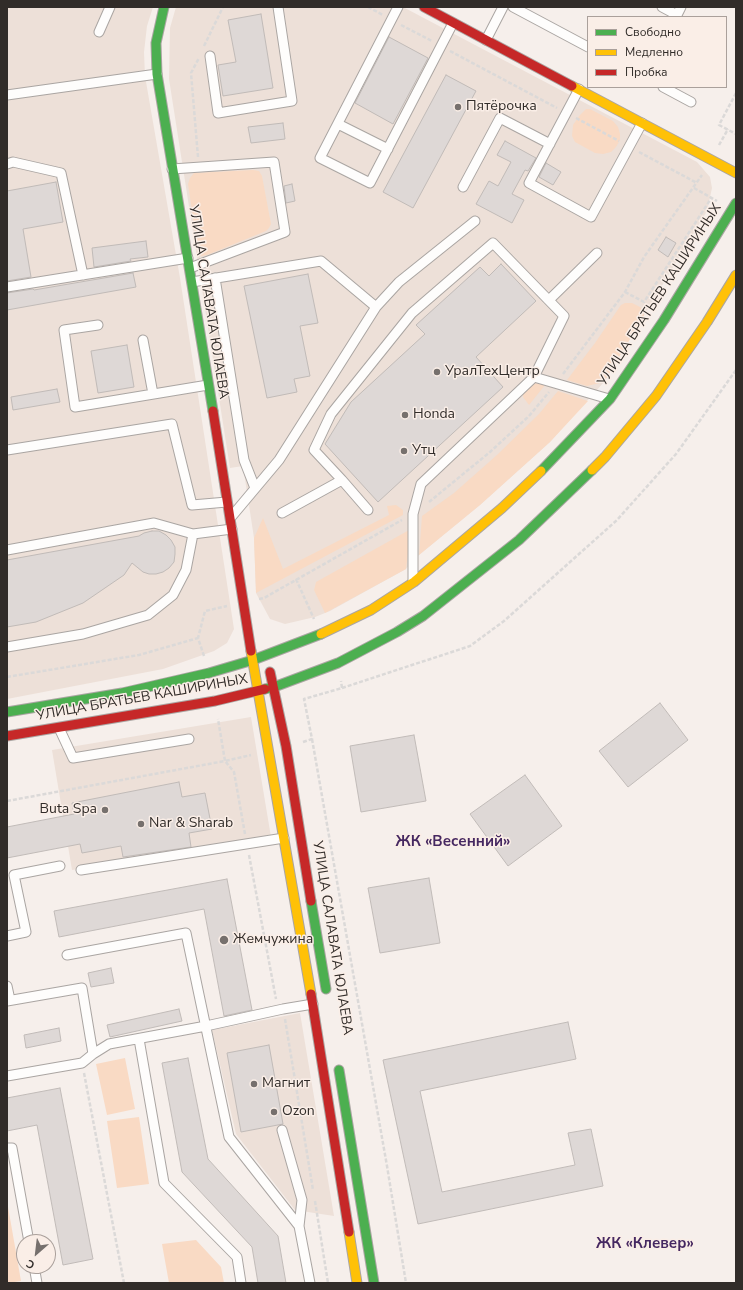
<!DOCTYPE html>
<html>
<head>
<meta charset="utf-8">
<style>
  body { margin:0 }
  #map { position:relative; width:743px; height:1290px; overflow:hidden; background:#f6efeb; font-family:"Nunito Sans",sans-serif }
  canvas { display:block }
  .frame { position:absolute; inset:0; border:8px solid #312c29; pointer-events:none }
  .legend { position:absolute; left:587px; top:16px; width:140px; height:72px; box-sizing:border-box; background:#faeee7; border:1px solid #aaa09b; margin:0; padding:5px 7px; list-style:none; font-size:12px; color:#312c29 }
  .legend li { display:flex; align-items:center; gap:8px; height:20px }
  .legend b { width:20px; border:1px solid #aaa09b }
  .north { position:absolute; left:16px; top:1234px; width:40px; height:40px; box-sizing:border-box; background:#faeee7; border:1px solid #aaa09b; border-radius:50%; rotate:208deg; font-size:11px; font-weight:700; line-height:16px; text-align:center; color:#312c29 }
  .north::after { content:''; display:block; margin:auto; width:14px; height:18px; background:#76706d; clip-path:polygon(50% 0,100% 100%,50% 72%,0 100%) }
</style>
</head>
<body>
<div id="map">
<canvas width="743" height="1290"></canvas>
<div class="frame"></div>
<ul class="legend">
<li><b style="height:5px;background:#4caf50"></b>Свободно</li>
<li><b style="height:5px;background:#ffc107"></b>Медленно</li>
<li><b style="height:5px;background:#c62828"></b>Пробка</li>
</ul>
<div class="north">С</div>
</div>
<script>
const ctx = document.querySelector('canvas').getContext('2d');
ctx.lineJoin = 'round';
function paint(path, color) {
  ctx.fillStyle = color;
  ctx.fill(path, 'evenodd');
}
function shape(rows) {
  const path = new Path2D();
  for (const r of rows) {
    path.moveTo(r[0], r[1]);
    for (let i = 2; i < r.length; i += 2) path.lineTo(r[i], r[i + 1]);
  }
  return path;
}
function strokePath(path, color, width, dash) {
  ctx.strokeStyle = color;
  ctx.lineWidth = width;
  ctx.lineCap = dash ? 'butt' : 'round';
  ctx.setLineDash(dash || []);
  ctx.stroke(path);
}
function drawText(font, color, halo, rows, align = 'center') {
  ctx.font = font + ' "Nunito Sans",sans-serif';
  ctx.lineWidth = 3;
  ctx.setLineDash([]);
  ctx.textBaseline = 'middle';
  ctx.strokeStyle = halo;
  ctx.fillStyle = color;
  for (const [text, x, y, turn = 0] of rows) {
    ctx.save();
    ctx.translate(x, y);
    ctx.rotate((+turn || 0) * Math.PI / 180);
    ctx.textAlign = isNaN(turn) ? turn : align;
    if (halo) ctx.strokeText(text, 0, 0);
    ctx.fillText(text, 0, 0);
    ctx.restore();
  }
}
paint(shape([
  [7,7,153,7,147,26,144,52,145,76,180,278,234,629,227,643,214,651,163,669,7,699],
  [176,7,403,7,697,162,710,177,712,188,707,211,604,382,550,442,480,505,419,555,406,569,330,611,315,617,285,624,270,619,256,593,254,538,243,466,230,468,169,79,170,28],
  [251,717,271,837,72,870,52,750],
  [300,1013,334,1216,295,1210,236,1134,212,1030]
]), '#ede0d8');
paint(shape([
  [586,109,590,109,613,121,618,127,620,134,620,140,616,147,611,152,603,154,595,153,575,142,572,136,573,125,580,115],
  [253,170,259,171,262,176,271,224,269,228,266,231,207,255,201,256,198,251,188,184,190,178,194,173],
  [625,303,632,303,640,307,643,310,644,316,604,382,587,386,567,380,595,343,621,305],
  [534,383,545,385,529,405,523,397,523,392],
  [558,391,588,401,550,442,480,505,419,555,422,516,454,493,497,455,539,414],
  [396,505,403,510,403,515,256,593,254,538,263,518,283,569,389,515,387,506],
  [411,529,406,569,325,613,314,590,316,582],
  [125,1058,135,1109,107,1115,96,1064],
  [139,1117,149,1184,117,1188,107,1121],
  [7,1201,21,1281,8,1283,7,1283],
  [196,1240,221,1267,224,1283,169,1283,162,1244]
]), '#f9dac4');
const building = shape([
  [261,14,273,88,223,96,218,65,236,62,228,20,261,14],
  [389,37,428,58,393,124,355,103,389,37],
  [446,75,476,91,413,208,383,192,446,75],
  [283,123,285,139,251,143,248,127,283,123],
  [505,141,536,158,528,171,525,170,512,194,524,200,512,223,476,204,489,181,498,186,511,162,497,155,505,141],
  [546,163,561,172,553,185,539,177,546,163],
  [56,182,63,222,23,229,31,277,7,281,7,191,56,182],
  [292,184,295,201,286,203,284,186,292,184],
  [666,237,676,243,668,257,658,250,666,237],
  [146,241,148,257,130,259,131,261,94,267,92,248,146,241],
  [501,264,536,301,476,357,503,387,378,502,325,444,351,402,425,334,416,325,480,267,489,276,501,264],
  [133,273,136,287,7,310,7,293,33,289,34,290,133,273],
  [308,274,318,323,300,326,310,376,294,379,297,392,267,398,244,286,308,274],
  [127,345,134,387,98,393,91,351,127,345],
  [57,389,60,402,13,410,11,397,57,389],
  [152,531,159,531,166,535,171,540,175,547,175,554,174,562,169,568,163,572,156,574,149,574,143,572,132,563,124,575,83,603,36,622,7,627,7,560,139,536,144,533,152,531],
  [660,703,688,740,628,787,599,751,660,703],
  [414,735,426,801,361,812,350,746,414,735],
  [525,775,562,826,508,866,470,814,525,775],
  [179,782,182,797,205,793,212,829,189,833,191,847,123,857,121,846,82,853,80,844,7,858,7,827,74,814,72,803,179,782],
  [429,878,440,943,380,953,368,888,429,878],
  [227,879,252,1010,224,1016,204,909,59,937,54,911,227,879],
  [111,968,114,983,91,987,88,973,111,968],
  [179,1009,182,1021,110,1037,107,1025,179,1009],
  [568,1022,576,1059,420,1091,442,1192,575,1165,568,1133,591,1129,603,1186,418,1224,383,1060,568,1022],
  [59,1028,61,1041,26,1048,24,1035,59,1028],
  [269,1045,283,1124,241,1132,227,1053,269,1045],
  [188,1058,208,1159,278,1236,286,1283,258,1283,252,1247,182,1172,162,1063,188,1058],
  [60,1088,93,1259,63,1265,37,1125,7,1131,7,1098,60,1088]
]);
paint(building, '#ded8d6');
strokePath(building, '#c1bbb8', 1);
const lane = shape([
  [398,7,320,158,370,183,453,23],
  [513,7,588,47],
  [662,7,677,15,681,7],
  [99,32,110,7],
  [486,40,503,7],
  [210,56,218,113,292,101,278,7],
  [663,87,691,102],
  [579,89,529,183,591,217,642,123],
  [7,95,157,74],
  [338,124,388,149],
  [7,164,13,162,61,173,83,275],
  [172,169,274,162,285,232,190,268],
  [463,187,500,118,550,144],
  [215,278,244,460,255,488],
  [192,282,321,261,376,307],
  [7,287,188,258],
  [549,300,597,253],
  [98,325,64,330,75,407,208,385],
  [143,340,153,394],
  [7,450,172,424,192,505,227,502],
  [342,480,314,450,331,414,412,313,493,243,564,316,534,377],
  [282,513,342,480,368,510],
  [232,516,279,460,376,307,399,282,475,221],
  [7,550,154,523,193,534],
  [413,581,413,514,421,484,534,377,609,399],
  [7,647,83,634,148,615,173,595,186,570,193,534,232,529],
  [59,728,73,758,189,739],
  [81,870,284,838],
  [7,936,26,932,14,875,60,866],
  [67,955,186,933,229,1137,299,1226,310,1283],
  [7,986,10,1000],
  [7,1001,82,988,93,1054],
  [139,1039,164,1183,237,1257,241,1283],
  [7,1076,82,1063,93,1054,109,1044,206,1026,283,1009,313,1004],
  [282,1130,302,1200,299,1226],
  [7,1148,12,1148,29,1242],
  [34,1266,37,1283]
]);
const fast = shape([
  [164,7,156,43,157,74,213,411],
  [541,471,610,399,664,320,736,203],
  [265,689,274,687,338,663,397,632,423,616,519,540,592,470],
  [7,712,122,693,209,673,253,660,321,634],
  [311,901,326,989],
  [339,1070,374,1283]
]);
const slow = shape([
  [572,86,736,173],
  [592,470,605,457,656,396,707,322,736,275],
  [321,634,371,610,414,582,502,508,541,471],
  [251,651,311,994],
  [349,1232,357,1283]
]);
const jam = shape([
  [424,7,572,86],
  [213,411,251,651],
  [270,672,286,746,311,901],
  [7,736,215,701,265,689],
  [311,994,349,1232]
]);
strokePath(lane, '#aaa5a2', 11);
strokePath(fast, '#aaa5a2', 11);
strokePath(slow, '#aaa5a2', 11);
strokePath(jam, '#aaa5a2', 11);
strokePath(shape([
  [368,7,383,15],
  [401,25,432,41],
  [204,46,223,7],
  [450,51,557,108],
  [736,93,719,125,736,134],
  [576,118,619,141],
  [719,145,728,129],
  [639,152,697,183],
  [198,157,191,73,199,58],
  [694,188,717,201],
  [625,292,644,302,712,197],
  [563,374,625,292,644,257,702,175],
  [429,502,490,452,529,416,549,392],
  [296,579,314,619],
  [259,599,264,598,402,520],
  [204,656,198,638,205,611,227,606],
  [7,677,139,655,198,638],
  [342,688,470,646,504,621,617,520,676,454,736,370],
  [312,739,387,1166,406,1283],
  [303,742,312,739,304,699,342,688,341,681],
  [7,801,225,761,218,719],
  [245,834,234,772,225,761,251,755],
  [249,855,276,999],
  [285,1019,313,1190],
  [84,1073,124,1283],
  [315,1201,328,1283]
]), '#dbd9d8', 2.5, [4, 2]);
strokePath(lane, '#fefdfc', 9);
strokePath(fast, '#4caf50', 9);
strokePath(slow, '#ffc107', 9);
strokePath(jam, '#c62828', 9);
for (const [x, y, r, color] of [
  [458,107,4,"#76706d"],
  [437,372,4,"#76706d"],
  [405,415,4,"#76706d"],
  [404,451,4,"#76706d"],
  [105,810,4,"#76706d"],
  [141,824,4,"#76706d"],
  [224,940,5,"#76706d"],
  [254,1084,4,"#76706d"],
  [274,1112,4,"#76706d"]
]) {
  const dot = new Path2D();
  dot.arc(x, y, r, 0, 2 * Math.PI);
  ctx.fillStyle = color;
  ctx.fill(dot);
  strokePath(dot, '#faeee7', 1.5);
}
drawText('14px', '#312c29', '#faeee7', [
  ["Пятёрочка",466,107],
  ["УралТехЦентр",445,372],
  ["Honda",413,415],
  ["Утц",412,451],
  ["Buta Spa",97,810,"right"],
  ["Nar & Sharab",149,824],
  ["Жемчужина",233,940],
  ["Магнит",262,1084],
  ["Ozon",282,1112]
], 'left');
drawText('14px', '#312c29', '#faeee7', [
  ["УЛИЦА БРАТЬЕВ КАШИРИНЫХ",660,295,-57],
  ["УЛИЦА САЛАВАТА ЮЛАЕВА",208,302,81],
  ["УЛИЦА БРАТЬЕВ КАШИРИНЫХ",142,698,-10],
  ["УЛИЦА САЛАВАТА ЮЛАЕВА",332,938,81]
]);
drawText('bold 15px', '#452861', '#faeee7', [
  ["ЖК «Весенний»",453,842],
  ["ЖК «Клевер»",645,1244]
]);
</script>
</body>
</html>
